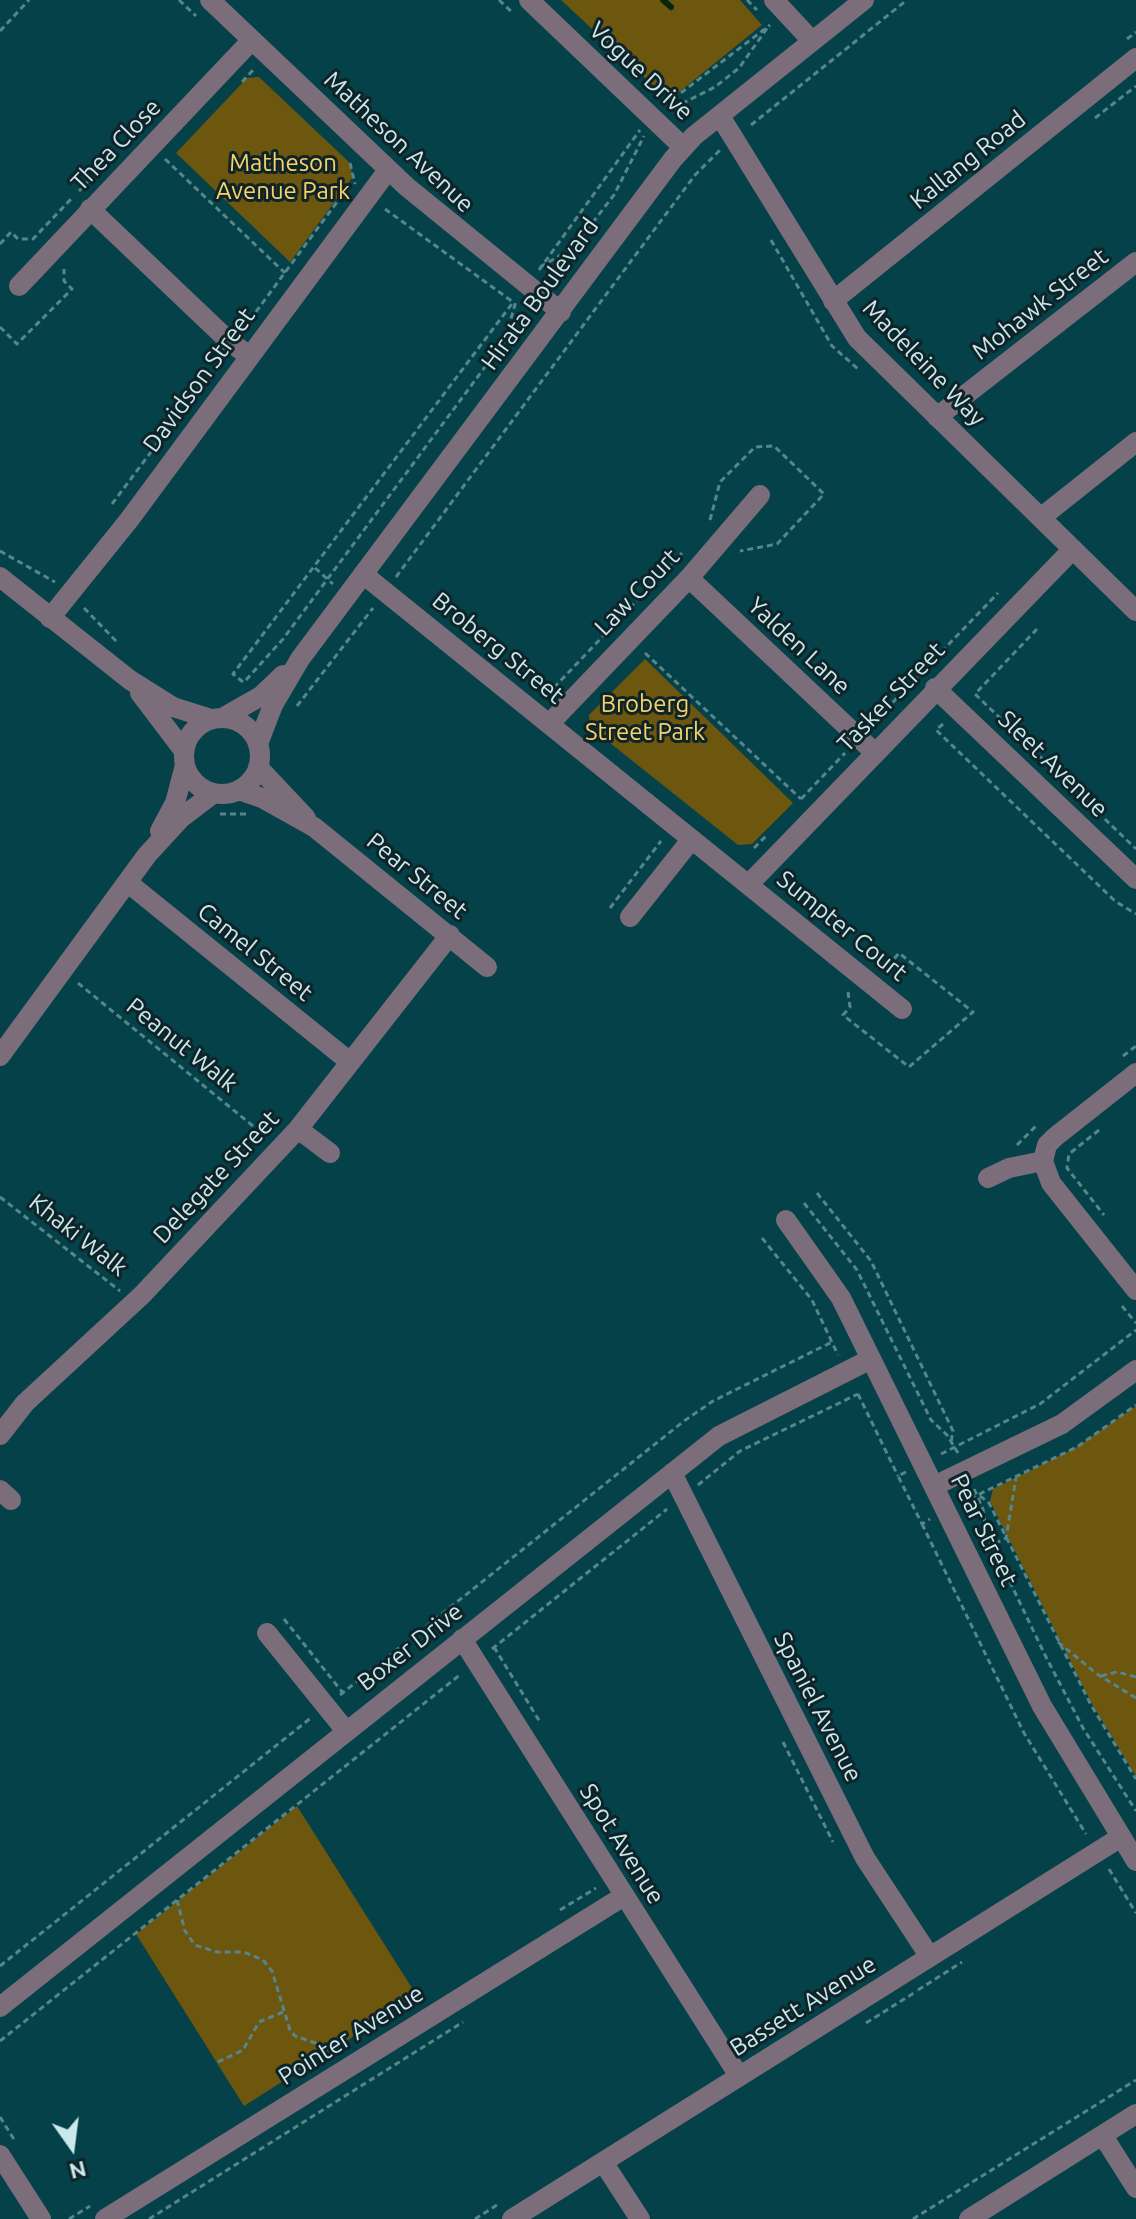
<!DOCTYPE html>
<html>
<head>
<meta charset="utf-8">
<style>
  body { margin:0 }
  #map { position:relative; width:1136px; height:2219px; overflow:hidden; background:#044149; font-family:Ubuntu,sans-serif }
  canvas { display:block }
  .north { position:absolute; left:32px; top:2107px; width:80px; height:80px; -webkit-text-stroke:6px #0e2428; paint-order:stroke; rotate:166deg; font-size:22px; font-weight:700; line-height:32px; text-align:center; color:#cde8ed }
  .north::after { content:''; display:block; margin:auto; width:28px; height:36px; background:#cde8ed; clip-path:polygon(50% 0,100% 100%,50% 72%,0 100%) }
</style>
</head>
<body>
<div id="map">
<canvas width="1136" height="2219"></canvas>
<div class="north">N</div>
</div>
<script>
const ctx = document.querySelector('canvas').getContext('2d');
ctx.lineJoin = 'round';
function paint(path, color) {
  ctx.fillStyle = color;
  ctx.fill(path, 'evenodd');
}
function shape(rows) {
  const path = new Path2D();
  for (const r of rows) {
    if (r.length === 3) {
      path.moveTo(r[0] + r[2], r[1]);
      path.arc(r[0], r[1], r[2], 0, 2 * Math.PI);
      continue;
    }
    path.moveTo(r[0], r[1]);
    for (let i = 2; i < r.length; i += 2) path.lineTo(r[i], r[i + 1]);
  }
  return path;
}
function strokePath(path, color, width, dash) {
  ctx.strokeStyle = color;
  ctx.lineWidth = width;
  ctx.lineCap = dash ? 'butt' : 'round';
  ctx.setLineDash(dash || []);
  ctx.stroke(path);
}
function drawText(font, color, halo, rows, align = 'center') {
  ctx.font = font + ' Ubuntu,sans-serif';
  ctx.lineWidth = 6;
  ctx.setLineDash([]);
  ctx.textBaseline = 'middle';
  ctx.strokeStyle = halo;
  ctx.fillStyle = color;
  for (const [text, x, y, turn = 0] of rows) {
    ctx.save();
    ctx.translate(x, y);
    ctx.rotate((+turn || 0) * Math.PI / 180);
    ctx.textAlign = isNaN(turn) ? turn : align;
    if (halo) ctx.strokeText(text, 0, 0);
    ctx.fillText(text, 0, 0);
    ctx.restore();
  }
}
paint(shape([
  [561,0,740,0,762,25,678,93,660,92],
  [259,77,351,164,352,178,290,262,176,153,247,78],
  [645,659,793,803,752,844,738,845,590,727,589,715],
  [1136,1406,1136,1776,1092,1704,990,1501,993,1489,1075,1448],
  [297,1806,417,1996,244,2106,136,1934]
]), '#6d560e');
strokePath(shape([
  [663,0,671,7]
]), '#04270e', 6);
strokePath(shape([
  [179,0,196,16],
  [499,0,513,13],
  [747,0,757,10],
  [0,31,29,0],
  [1127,39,1136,32],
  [242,82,253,70],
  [665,105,770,25],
  [673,108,715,87,739,68,768,27],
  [1095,118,1136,86],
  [751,125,907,0],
  [165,159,285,273],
  [350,163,355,184],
  [79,191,102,167],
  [385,209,513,302],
  [771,240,832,346,858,369],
  [0,244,11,232,18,239,33,239,71,199],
  [540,267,573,248,614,195,644,136],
  [539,270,640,130],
  [0,327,17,344,72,289,64,281,64,269],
  [244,328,351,183],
  [112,504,220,360],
  [710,520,720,482,755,447,774,446,824,494,777,544,740,551],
  [0,551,55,582],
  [315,568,333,584],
  [396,577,695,175,720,150],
  [84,608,118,643],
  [1037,629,975,694,1136,849],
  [645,653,801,799],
  [246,680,283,639,505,340,516,301],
  [243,682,233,674,514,301],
  [547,695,682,553],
  [297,706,373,608],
  [872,724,998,593],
  [943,724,936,730,1115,901,1136,914],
  [801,799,845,753],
  [220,814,247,814],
  [754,848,768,834],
  [788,890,788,874],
  [610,908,661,841],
  [78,983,264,1135],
  [848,992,850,1007,843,1015,909,1067,973,1012,899,953,892,961,875,960],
  [1123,1056,1136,1046],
  [1099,1130,1069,1154,1067,1168,1104,1215],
  [1017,1145,1036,1126],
  [817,1193,871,1261,953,1431,951,1442],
  [0,1197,120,1291],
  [804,1203,857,1270,931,1420,947,1435,958,1453],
  [762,1238,812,1300,838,1355],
  [1122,1306,1136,1323],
  [858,1394,898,1476],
  [941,1454,1040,1404,1136,1330],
  [906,1472,898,1476,922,1524,930,1519],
  [698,1485,740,1451,858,1394],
  [974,1489,983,1509,986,1532,1045,1655,1083,1728,1136,1811],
  [980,1496,989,1503,1091,1705,1136,1779],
  [961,1503,1077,1447,1136,1405],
  [922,1524,1024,1733,1086,1834],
  [986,1548,1006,1538,1016,1478],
  [284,1619,343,1693],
  [1058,1642,1097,1674,1136,1698],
  [494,1647,540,1722],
  [492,1649,667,1509],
  [1101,1676,1117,1672,1136,1677],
  [340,1695,684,1421,713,1401,832,1342],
  [783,1742,833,1842],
  [1109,1869,1136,1913],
  [177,1900,185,1931,195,1945,217,1952,244,1952,263,1960,272,1971,290,2030,295,2036,336,2050],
  [560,1910,596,1888],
  [0,1966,312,1717],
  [918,1990,962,1962],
  [866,2023,917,1991],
  [0,2041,461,1674],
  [218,2062,243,2050,259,2022,283,2012],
  [0,2117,15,2141],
  [69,2219,90,2206],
  [149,2219,463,2022],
  [475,2219,497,2205],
  [913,2219,1136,2080]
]), '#56858c', 3, [6, 4]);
strokePath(shape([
  [210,0,407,187,561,312],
  [529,0,683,147],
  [774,0,812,41],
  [720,116,857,338,1136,611],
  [90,209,232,344,249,355],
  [19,286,252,40],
  [833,301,1136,58],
  [937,417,1136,262],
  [1043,516,1136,442],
  [363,574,902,1009],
  [0,577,130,680,173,707,211,719],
  [689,578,873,751],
  [50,618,129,520,388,170],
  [935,688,1136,879],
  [140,693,184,751],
  [224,717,261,696,283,675],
  [222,756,38],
  [550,723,689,578,760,495],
  [258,744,273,705,300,659,673,159,694,136,864,0],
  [258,767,306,818],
  [239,790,262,798,314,827,487,967],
  [160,831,175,803,185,765],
  [127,882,350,1062],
  [749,884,1073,549],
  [630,917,691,840],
  [0,1056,147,855,181,818,214,793],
  [1136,1073,1055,1137,1047,1145,1043,1161,1051,1183,1136,1290],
  [298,1129,330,1153],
  [988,1178,1009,1168,1043,1161],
  [786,1220,841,1298,1042,1706,1136,1861],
  [0,1435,25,1403,142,1295,298,1129,450,935],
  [672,1473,865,1858,930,1957],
  [934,1486,1062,1424,1136,1370],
  [0,1490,11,1500],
  [267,1633,346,1731],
  [462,1639,739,2076],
  [0,2007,719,1436,871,1359],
  [1103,2136,1136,2188],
  [0,2155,41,2219],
  [603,2162,640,2219],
  [105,2219,624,1896],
  [512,2219,1121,1837],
  [969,2219,1136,2114]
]), '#7b6d7a', 20);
drawText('24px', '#cde8ed', '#0e2428', [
  ["Vogue Drive",641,71,43],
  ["Matheson Avenue",399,142,43],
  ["Thea Close",116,145,-46],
  ["Kallang Road",968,160,-39],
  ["Hirata Boulevard",540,294,-54],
  ["Mohawk Street",1040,304,-38],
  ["Madeleine Way",924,363,46],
  ["Davidson Street",199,380,-54],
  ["Law Court",637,592,-46],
  ["Yalden Lane",799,646,43],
  ["Broberg Street",498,648,39],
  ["Tasker Street",891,697,-46],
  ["Sleet Avenue",1053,764,44],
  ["Pear Street",417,876,39],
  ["Sumpter Court",842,926,39],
  ["Camel Street",255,952,39],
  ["Peanut Walk",182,1045,39],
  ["Delegate Street",216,1177,-47],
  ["Khaki Walk",78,1235,38],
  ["Pear Street",984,1530,64],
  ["Boxer Drive",410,1647,-38],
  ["Spaniel Avenue",818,1707,63],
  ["Spot Avenue",622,1844,58],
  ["Bassett Avenue",803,2006,-32],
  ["Pointer Avenue",351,2035,-32]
]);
drawText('24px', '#f7d169', '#0e2428', [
  ["Matheson",283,163],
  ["Avenue Park",283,191],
  ["Broberg",645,704],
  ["Street Park",645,732]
]);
</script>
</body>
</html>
